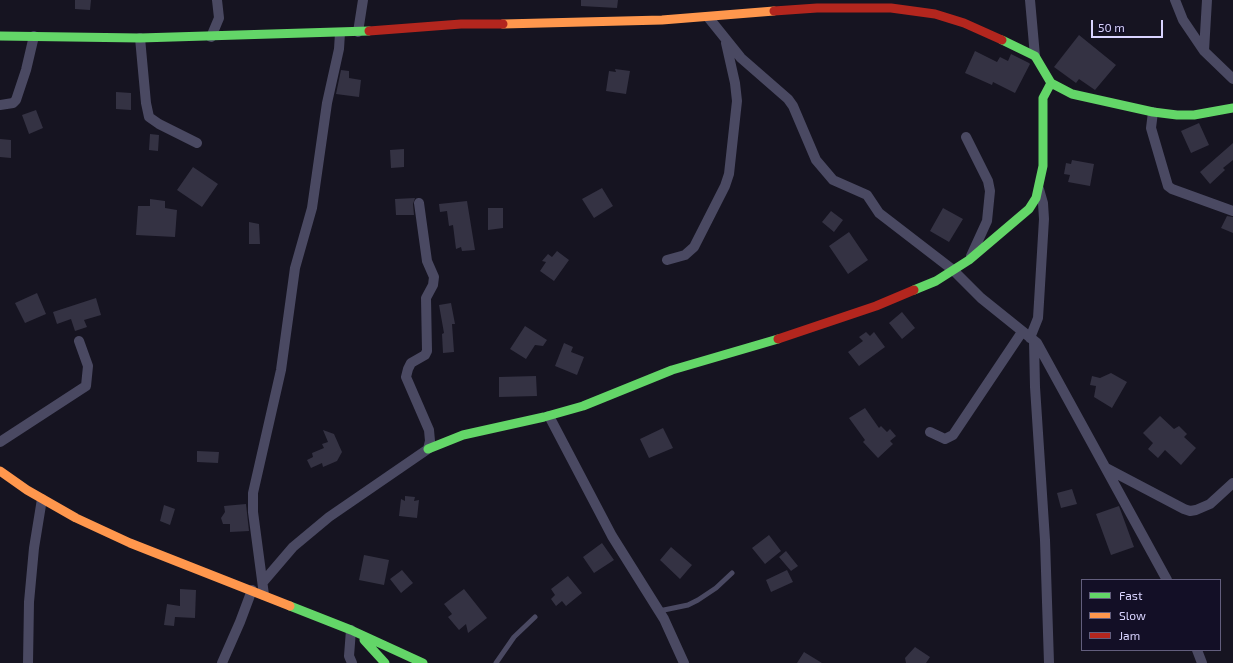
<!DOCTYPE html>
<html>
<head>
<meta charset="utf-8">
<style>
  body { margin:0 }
  #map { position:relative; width:1233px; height:663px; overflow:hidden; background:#161421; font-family:"Exo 2",sans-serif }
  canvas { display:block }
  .legend { position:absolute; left:1081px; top:579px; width:140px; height:72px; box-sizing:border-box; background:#130f26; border:1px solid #625e7d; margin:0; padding:5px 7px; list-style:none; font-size:12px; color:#d9d4ff }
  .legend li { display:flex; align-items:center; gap:8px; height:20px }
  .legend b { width:20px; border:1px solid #625e7d }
  .scale { position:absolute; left:1091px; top:20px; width:72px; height:18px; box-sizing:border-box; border:2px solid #d9d4ff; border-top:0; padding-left:5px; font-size:12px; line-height:14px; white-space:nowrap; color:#d9d4ff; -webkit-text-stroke:3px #130f26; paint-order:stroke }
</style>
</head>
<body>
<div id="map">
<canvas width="1233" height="663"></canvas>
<ul class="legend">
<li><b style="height:5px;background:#63d668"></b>Fast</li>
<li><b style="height:5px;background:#ff974d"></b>Slow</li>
<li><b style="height:5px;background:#b3261e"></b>Jam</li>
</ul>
<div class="scale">50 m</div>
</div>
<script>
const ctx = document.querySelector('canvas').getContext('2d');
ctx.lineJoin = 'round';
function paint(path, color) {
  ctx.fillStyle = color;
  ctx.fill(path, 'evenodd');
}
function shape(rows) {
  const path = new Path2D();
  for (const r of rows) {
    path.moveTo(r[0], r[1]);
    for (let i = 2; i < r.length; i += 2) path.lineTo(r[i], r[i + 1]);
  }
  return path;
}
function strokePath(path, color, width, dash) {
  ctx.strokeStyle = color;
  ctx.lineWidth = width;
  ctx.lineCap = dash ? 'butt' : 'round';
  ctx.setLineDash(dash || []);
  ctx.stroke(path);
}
paint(shape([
  [75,0,91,0,90,10,75,9],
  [581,0,618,0,617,8,581,6],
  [1079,35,1116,65,1095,90,1079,79,1076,83,1054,67],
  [975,51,997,62,1000,57,1008,61,1011,54,1029,63,1030,64,1015,93,993,82,992,85,965,73],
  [615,69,630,71,626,94,606,91,609,71,616,72],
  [341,70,349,71,349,78,361,80,359,97,336,94],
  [116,92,131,93,131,110,116,109],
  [36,110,43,128,29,134,22,115],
  [1199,123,1209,145,1191,153,1181,131],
  [150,134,159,135,158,151,149,150],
  [0,139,11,140,11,158,0,157],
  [1233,143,1233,160,1223,168,1225,170,1210,184,1200,172],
  [404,149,404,167,391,168,390,150],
  [1072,160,1094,164,1090,186,1068,182,1070,175,1064,174,1066,163,1071,164],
  [193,167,218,184,202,207,177,190],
  [602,188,613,206,594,218,582,199],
  [415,198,413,204,414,215,396,215,395,199],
  [150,199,165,201,165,208,177,210,175,237,136,235,138,206,150,206],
  [467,201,475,250,462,251,461,247,456,249,453,225,449,226,447,211,440,212,439,204],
  [488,208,503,208,503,228,488,230],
  [943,208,963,219,949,242,930,231],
  [831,211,843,220,834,232,822,222],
  [1227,216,1233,217,1233,233,1221,228],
  [249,222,259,224,260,244,249,244],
  [849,232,868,260,848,274,829,246],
  [557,251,569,260,554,281,540,271,546,262,542,261,548,254,552,257],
  [37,293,46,314,25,323,15,303],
  [96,298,101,315,84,320,87,327,75,331,71,319,57,324,53,312],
  [451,303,455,324,452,324,454,352,443,353,442,334,444,333,439,305],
  [902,312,915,328,902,339,889,323],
  [525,326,547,340,543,346,535,345,526,359,510,349],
  [866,332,870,336,874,332,885,347,859,366,848,352,863,341,859,337],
  [564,343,573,347,571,352,584,357,577,375,555,366],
  [1111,373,1127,382,1112,408,1094,397,1096,386,1090,385,1092,376,1100,378],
  [536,376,537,396,499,397,499,377],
  [865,408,879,428,881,426,887,432,890,429,896,436,890,441,893,444,878,458,863,442,865,440,849,418],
  [1160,416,1174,429,1179,426,1187,434,1184,437,1196,448,1181,465,1165,450,1158,458,1148,449,1153,443,1143,433],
  [663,428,673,448,649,458,640,439],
  [323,430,334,434,342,452,337,461,323,467,322,463,311,468,307,460,313,457,312,453,324,448,322,444,328,442],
  [197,451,219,452,218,463,197,462],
  [1072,489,1077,504,1061,508,1057,493],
  [405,496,415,497,414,501,419,500,417,518,399,516,401,499,405,501],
  [246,504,249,531,230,532,230,524,223,524,221,518,225,512,224,506],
  [164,505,175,509,170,525,160,521],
  [1119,506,1134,547,1111,555,1096,514],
  [769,535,781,551,765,564,752,548],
  [602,543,614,560,594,573,583,557],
  [671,547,692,565,680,579,660,560],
  [786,551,798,566,791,571,779,557],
  [364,555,389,560,384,585,359,580],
  [402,570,413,583,401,593,390,579],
  [787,570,793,582,771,592,766,580],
  [568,576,582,593,566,606,562,601,556,606,551,599,555,595,551,589],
  [180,589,196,590,195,618,175,617,174,626,164,625,167,604,180,606],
  [464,589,487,618,468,633,466,624,459,630,448,617,452,614,444,604],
  [915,647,930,657,926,663,906,663,905,658],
  [804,652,822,663,797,663]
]), '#343243');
strokePath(shape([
  [659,611,688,605,698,600,716,588,732,573],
  [496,663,514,637,535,617]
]), '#4a4962', 5);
strokePath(shape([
  [1030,0,1035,56],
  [1175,0,1183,20,1204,51,1233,79],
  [708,17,741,58,788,99,793,106,816,160,833,180,867,195,879,213,953,270,981,298,1037,343,1167,580],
  [358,32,363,0],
  [211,37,219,18,217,0],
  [140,38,146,103,149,117,159,124,197,143],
  [1204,51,1207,0],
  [0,105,13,103,16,100,26,70,34,36],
  [1153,112,1151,128,1168,186,1172,189,1233,211],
  [966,137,988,181,990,191,987,221,971,256],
  [667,260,685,255,694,247,725,186,729,174,737,101,735,83,726,43],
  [1030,338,1038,318,1039,302,1044,219,1043,203,1039,189],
  [1034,341,1035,387,1045,540,1049,663],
  [549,416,612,536,664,619,684,663],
  [930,432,945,439,953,435,1022,332],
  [0,442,86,386,88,366,79,341],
  [1106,468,1184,509,1190,511,1196,510,1210,504,1233,483],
  [263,582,293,547,329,517,428,449,430,441,429,430,406,377,408,369,411,363,425,355,427,351,426,298,433,285,434,277,427,261,419,203],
  [264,595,253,512,253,493,281,370,295,268,312,208,327,103,339,49,340,33],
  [351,630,349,656,352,663],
  [1197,650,1202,663],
  [28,663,29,602,34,548,42,499],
  [222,663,240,622,252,590]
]), '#4a4962', 10);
strokePath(shape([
  [0,36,140,38,369,31],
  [1002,40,1035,56,1051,83,1072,94,1153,112,1177,115,1194,115,1233,108],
  [914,290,936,281,969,260,1029,209,1036,198,1043,166,1043,98,1051,83],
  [428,449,463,435,544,417,583,406,672,370,778,339],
  [290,606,351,630,423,663],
  [364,640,385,663]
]), '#63d668', 9);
strokePath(shape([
  [503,24,662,20,774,11],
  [0,471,27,490,76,518,130,543,290,606]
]), '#ff974d', 9);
strokePath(shape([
  [774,11,817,8,891,8,935,14,964,23,1002,40],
  [369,31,461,24,503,24],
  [778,339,876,306,914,290]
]), '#b3261e', 9);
</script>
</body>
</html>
